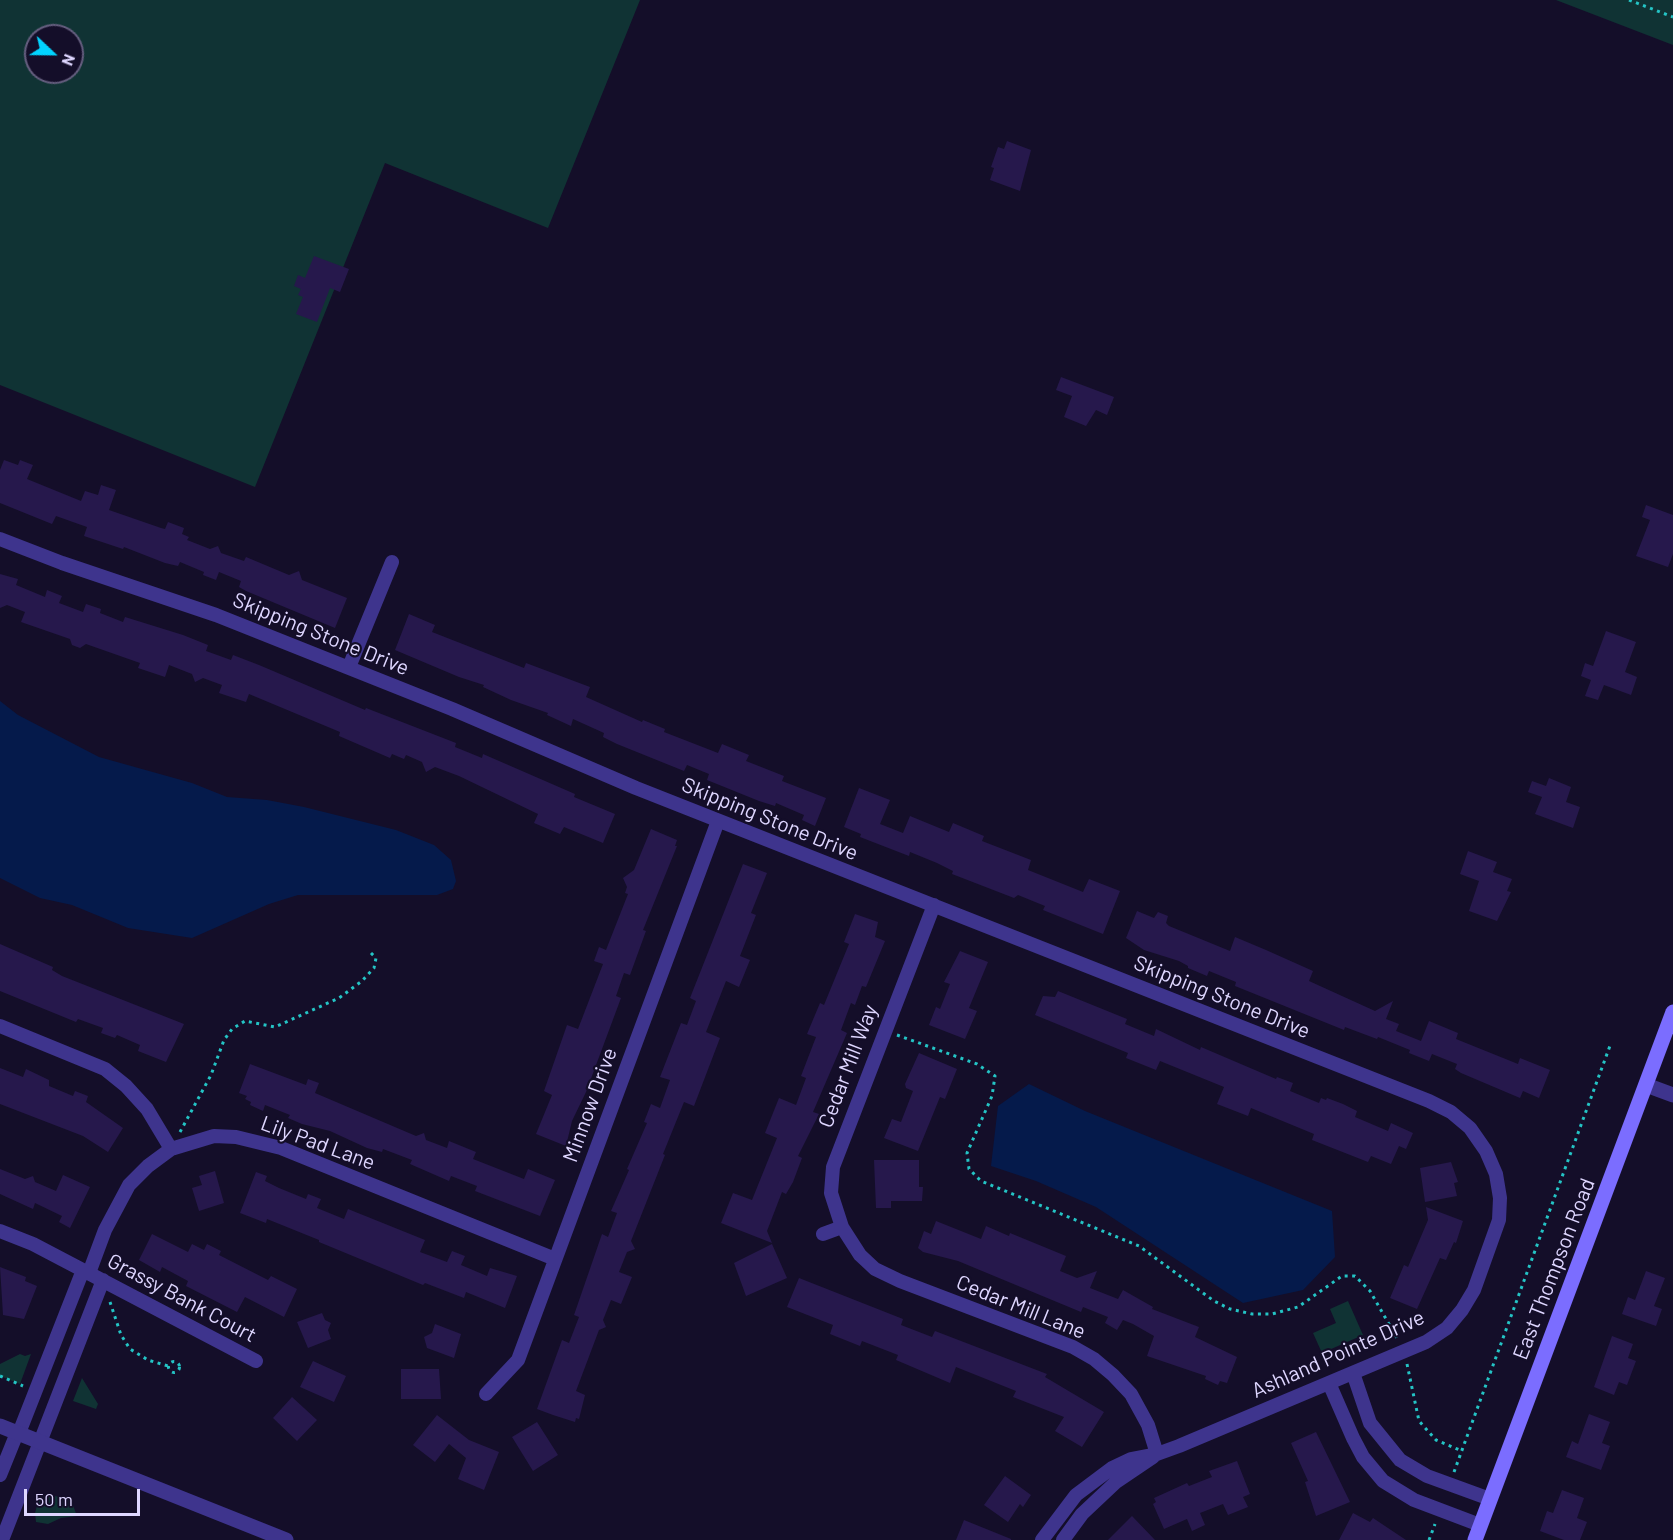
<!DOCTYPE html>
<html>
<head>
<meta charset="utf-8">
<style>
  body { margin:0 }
  #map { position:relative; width:1673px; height:1540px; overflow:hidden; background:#140e29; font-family:Barlow,sans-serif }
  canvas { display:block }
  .north { position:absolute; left:24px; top:24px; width:60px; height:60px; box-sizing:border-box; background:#140e29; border:2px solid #655e7f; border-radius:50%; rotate:112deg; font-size:16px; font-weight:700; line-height:24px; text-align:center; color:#ded6ff }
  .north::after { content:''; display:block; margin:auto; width:21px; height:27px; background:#02d4ff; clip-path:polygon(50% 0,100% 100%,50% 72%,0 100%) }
  .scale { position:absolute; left:24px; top:1489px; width:116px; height:27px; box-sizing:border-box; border:3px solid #ded6ff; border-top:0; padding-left:8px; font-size:18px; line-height:21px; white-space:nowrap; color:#ded6ff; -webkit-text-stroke:4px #140e29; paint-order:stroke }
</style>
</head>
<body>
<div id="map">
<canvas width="1673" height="1540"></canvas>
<div class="north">N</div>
<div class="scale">50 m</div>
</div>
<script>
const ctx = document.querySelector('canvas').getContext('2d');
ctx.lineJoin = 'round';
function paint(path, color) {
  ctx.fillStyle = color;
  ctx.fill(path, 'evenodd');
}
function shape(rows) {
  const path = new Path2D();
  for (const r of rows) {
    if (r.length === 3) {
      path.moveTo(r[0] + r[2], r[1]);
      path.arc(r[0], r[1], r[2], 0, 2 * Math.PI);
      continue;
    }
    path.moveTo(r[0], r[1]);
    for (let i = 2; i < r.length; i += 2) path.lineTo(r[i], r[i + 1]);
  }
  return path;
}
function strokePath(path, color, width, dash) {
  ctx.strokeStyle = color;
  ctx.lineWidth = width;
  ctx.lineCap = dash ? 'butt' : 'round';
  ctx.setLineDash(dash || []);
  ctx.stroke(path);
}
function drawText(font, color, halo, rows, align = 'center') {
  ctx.font = font + ' Barlow,sans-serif';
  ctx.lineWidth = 4.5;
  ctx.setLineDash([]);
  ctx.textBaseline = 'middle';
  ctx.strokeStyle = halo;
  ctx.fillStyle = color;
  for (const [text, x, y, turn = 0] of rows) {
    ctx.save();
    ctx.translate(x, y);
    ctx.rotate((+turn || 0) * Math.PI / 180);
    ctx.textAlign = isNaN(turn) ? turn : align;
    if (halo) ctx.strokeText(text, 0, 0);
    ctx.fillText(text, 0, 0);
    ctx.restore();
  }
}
paint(shape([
  [0,0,640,0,548,228,385,163,255,487,0,385],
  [36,36,72,36,72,72,36,72],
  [1556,0,1673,0,1673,45],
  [1348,1301,1363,1335,1322,1353,1313,1333,1336,1323,1330,1309],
  [20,1354,25,1356,31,1354,20,1384,0,1376,0,1364],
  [82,1378,98,1404,96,1409,73,1401],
  [47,1494,71,1500,77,1516,61,1518,48,1524,36,1522,35,1513,39,1499]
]), '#103334');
paint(shape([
  [0,701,18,715,99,757,192,783,227,797,267,800,304,807,396,830,434,845,451,860,456,881,453,889,437,895,298,895,269,904,192,938,128,928,72,905,40,898,0,878],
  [1029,1084,1085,1111,1332,1211,1335,1257,1303,1290,1243,1303,1096,1207,1036,1181,991,1166,998,1106]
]), '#051a4b');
paint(shape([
  [1007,141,1031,150,1020,191,990,180,994,168,991,167,998,147,1004,149],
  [314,256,349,269,340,292,330,288,317,322,296,314,303,297,298,295,301,289,294,286,298,275,305,278],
  [1061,377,1114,397,1107,415,1096,410,1086,426,1064,417,1072,396,1056,390],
  [4,460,18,465,20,460,33,465,27,479,81,501,85,491,98,495,101,485,116,490,109,510,161,528,165,529,168,522,184,528,182,534,189,537,187,540,210,549,218,546,221,553,244,561,246,557,289,575,299,571,302,580,347,598,335,628,246,591,239,587,241,581,219,572,216,580,203,575,204,572,180,562,178,566,165,563,124,547,123,549,84,536,87,527,56,516,52,524,0,503,0,470],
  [1646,505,1673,515,1673,554,1668,567,1636,556,1650,520,1642,517],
  [0,574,18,579,16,585,45,597,47,590,62,596,59,603,83,612,86,604,101,609,100,613,123,622,125,617,183,635,208,645,206,651,231,660,233,655,259,665,365,710,366,708,456,743,455,747,482,758,483,754,575,794,574,797,615,814,603,843,564,827,560,834,534,823,538,814,459,776,435,767,426,772,422,762,406,755,404,759,392,754,390,758,339,736,340,732,249,694,246,702,219,693,222,685,203,678,195,682,192,674,169,665,165,677,138,668,140,663,86,644,80,648,72,645,70,639,21,622,25,612,7,605,0,608],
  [409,614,435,625,432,632,524,668,526,663,590,687,586,697,642,722,643,720,665,729,664,732,718,753,722,744,749,755,746,761,784,776,782,781,826,798,815,826,802,820,804,815,776,803,775,806,759,801,707,780,709,774,687,765,684,771,617,744,603,737,604,733,573,719,571,726,547,715,548,713,511,700,483,687,484,685,459,677,395,650],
  [1606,631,1636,642,1625,672,1637,677,1631,695,1604,685,1598,700,1585,696,1591,680,1581,676,1585,663,1593,666],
  [1549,778,1571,787,1566,802,1580,807,1573,828,1535,814,1542,797,1528,792,1532,781,1546,786],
  [859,788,890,800,880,824,903,833,910,816,949,832,953,823,984,836,982,841,1031,860,1028,870,1083,892,1089,879,1120,891,1103,934,1043,910,1045,906,1018,895,1014,898,952,874,953,871,937,863,910,852,909,856,860,837,861,834,844,827],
  [651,829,677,840,675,846,677,846,643,930,646,931,630,975,624,973,616,996,621,998,586,1092,572,1121,566,1146,536,1134,552,1095,544,1091,567,1025,578,1029,603,964,594,961,599,947,606,950,628,894,625,893,627,887,623,878,634,870],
  [1468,851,1497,862,1493,872,1512,879,1507,891,1511,892,1497,921,1469,911,1479,881,1460,874],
  [743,864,767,873,751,913,756,915,740,956,750,960,739,987,726,981,706,1032,720,1038,694,1106,684,1102,663,1154,665,1155,631,1241,635,1249,627,1252,619,1272,632,1277,621,1304,611,1300,603,1320,606,1327,599,1330,576,1391,585,1395,579,1419,576,1418,575,1422,553,1415,537,1409,562,1340,569,1343,579,1317,574,1315,602,1234,608,1237,617,1213,611,1211,629,1170,627,1169,647,1123,644,1122,651,1104,660,1108,670,1080,660,1077,681,1023,687,1025,696,1001,690,998],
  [1137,911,1154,918,1158,912,1168,916,1166,923,1169,926,1230,951,1235,937,1266,950,1313,971,1309,981,1375,1011,1393,1001,1386,1019,1399,1024,1396,1031,1421,1041,1429,1021,1458,1033,1456,1039,1518,1064,1520,1058,1550,1070,1539,1098,1523,1091,1520,1098,1461,1073,1455,1069,1457,1064,1432,1054,1429,1061,1409,1053,1410,1050,1378,1037,1377,1039,1345,1027,1344,1030,1235,986,1236,982,1209,971,1207,976,1188,968,1188,966,1179,961,1144,950,1126,938],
  [855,914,878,922,875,937,885,941,866,987,862,986,855,1005,851,1003,841,1030,847,1033,813,1112,819,1114,798,1156,802,1158,793,1182,786,1194,782,1192,767,1231,772,1243,721,1223,733,1193,752,1200,777,1138,765,1133,779,1098,796,1105,806,1078,801,1076,816,1037,807,1034,820,1003,824,1005,849,944,844,942],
  [0,944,53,967,52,970,62,976,184,1024,166,1062,138,1051,140,1045,117,1035,115,1038,101,1033,103,1028,78,1019,76,1022,0,991],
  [960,951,988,962,969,1008,977,1011,965,1039,929,1025,936,1007,940,1009,950,984,944,982],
  [1058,991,1127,1019,1125,1024,1154,1036,1156,1029,1200,1050,1201,1047,1276,1079,1277,1077,1293,1083,1290,1091,1319,1103,1321,1098,1326,1100,1327,1098,1343,1104,1357,1111,1355,1117,1388,1131,1391,1123,1413,1133,1406,1149,1399,1146,1391,1164,1371,1156,1368,1162,1312,1140,1314,1134,1251,1108,1248,1116,1217,1104,1224,1087,1160,1061,1156,1070,1126,1058,1128,1053,1035,1015,1043,996,1055,997],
  [919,1053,957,1069,945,1099,940,1097,918,1151,884,1138,892,1119,901,1122,913,1091,906,1088,905,1084],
  [250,1064,306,1085,308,1079,319,1083,315,1093,416,1136,424,1133,426,1140,447,1148,449,1141,476,1152,473,1159,524,1179,528,1169,555,1180,540,1216,475,1191,477,1186,451,1176,449,1181,410,1164,412,1160,383,1149,382,1152,367,1148,330,1131,302,1124,288,1118,290,1115,265,1105,263,1111,250,1105,251,1102,245,1099,247,1096,239,1093],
  [0,1068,23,1077,26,1069,49,1080,49,1086,73,1096,75,1091,88,1096,86,1102,123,1128,108,1152,83,1136,0,1104],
  [874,1160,919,1160,919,1187,923,1187,922,1201,891,1201,891,1208,876,1208],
  [1451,1162,1458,1182,1454,1183,1457,1196,1425,1202,1420,1168],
  [0,1169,25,1179,33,1176,35,1182,56,1191,63,1175,90,1187,70,1228,59,1222,62,1216,35,1203,33,1209,0,1194],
  [215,1171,224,1203,199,1211,192,1188,202,1185,199,1176],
  [256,1172,267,1176,265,1181,279,1188,306,1199,308,1194,321,1199,317,1208,344,1219,348,1209,425,1240,420,1252,447,1262,452,1251,465,1256,461,1265,487,1276,490,1268,517,1276,505,1308,466,1292,464,1298,425,1283,423,1285,319,1242,319,1240,267,1219,266,1223,240,1213],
  [1426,1207,1463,1221,1456,1243,1454,1242,1446,1260,1440,1258,1417,1309,1390,1298,1404,1265,1408,1267,1428,1220],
  [936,1221,981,1239,986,1226,1009,1236,1010,1233,1066,1256,1060,1271,1077,1278,1097,1271,1090,1288,1118,1299,1123,1290,1153,1307,1152,1309,1199,1327,1195,1337,1237,1357,1227,1383,1220,1381,1218,1385,1205,1379,1206,1376,1147,1356,1154,1336,1133,1324,1123,1320,1117,1330,1105,1323,1108,1317,1083,1307,1081,1312,958,1261,923,1252,918,1248,924,1231,931,1234],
  [152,1234,188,1252,192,1244,204,1250,207,1244,221,1251,219,1255,268,1280,271,1276,297,1289,284,1317,245,1297,237,1312,186,1286,188,1281,162,1267,160,1272,139,1260],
  [772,1244,787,1278,746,1296,734,1263],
  [0,1267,26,1277,25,1281,37,1286,24,1319,3,1315],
  [1646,1271,1665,1278,1654,1306,1662,1309,1656,1326,1622,1314,1628,1297,1635,1300],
  [799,1278,903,1319,901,1325,932,1337,935,1331,1047,1374,1045,1377,1104,1412,1082,1447,1055,1431,1064,1417,1013,1397,1016,1391,956,1367,950,1383,896,1360,898,1355,862,1341,860,1346,830,1334,833,1325,787,1307],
  [322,1313,325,1320,331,1323,328,1330,331,1339,308,1348,297,1322],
  [435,1324,461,1334,454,1358,427,1348,424,1337,432,1333],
  [1612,1336,1633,1344,1628,1358,1636,1361,1627,1385,1619,1382,1614,1395,1594,1387],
  [313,1361,346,1376,334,1402,300,1387],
  [401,1369,439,1369,441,1399,401,1399],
  [292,1397,317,1420,297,1441,273,1418],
  [1589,1414,1610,1422,1602,1443,1610,1446,1601,1470,1566,1457,1572,1441,1578,1444],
  [437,1415,469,1440,499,1452,484,1490,458,1479,466,1458,449,1444,435,1462,413,1445],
  [537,1422,558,1455,533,1471,512,1437],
  [1316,1432,1350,1502,1316,1516,1305,1482,1308,1481,1291,1443],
  [1237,1461,1250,1494,1243,1497,1248,1507,1228,1515,1223,1504,1200,1513,1205,1525,1192,1531,1187,1519,1164,1529,1153,1504,1156,1502,1154,1498,1187,1483,1189,1486,1212,1477,1209,1471],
  [1005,1476,1031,1495,1023,1507,1020,1504,1008,1522,984,1505],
  [1562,1490,1584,1498,1577,1518,1587,1522,1580,1540,1564,1540,1540,1531,1547,1511,1553,1513],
  [1353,1513,1370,1522,1373,1518,1406,1540,1339,1540],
  [1132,1516,1155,1540,1108,1540],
  [964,1520,1011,1539,1011,1540,956,1540]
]), '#26184c');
strokePath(shape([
  [1629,0,1673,17],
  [897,1035,977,1064,995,1076,992,1096,967,1153,969,1169,981,1181,1139,1246,1214,1301,1230,1309,1252,1314,1272,1314,1298,1307,1342,1276,1355,1276,1370,1291,1397,1338],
  [180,1132,211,1075,224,1040,232,1029,245,1021,275,1027,339,998,362,981,374,968,376,958,368,950],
  [110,1302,121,1335,130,1349,148,1360,168,1366],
  [174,1367,5.5],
  [1407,1364,1419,1421,1436,1440,1462,1451],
  [0,1376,23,1386],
  [1454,1472,1611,1043],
  [1429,1540,1435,1524]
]), '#24c4c5', 3, [3, 4.5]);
strokePath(shape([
  [0,539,62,563,216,615,452,709,636,788,1429,1101,1451,1112,1470,1128,1486,1151,1496,1174,1500,1198,1499,1220,1474,1290,1462,1310,1447,1328,1426,1342,1179,1446,1157,1454,1131,1459,1112,1468,1076,1495,1042,1540],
  [349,667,392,562],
  [934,905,833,1167,831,1193,842,1227,860,1255,875,1269,900,1281,1073,1347,1094,1359,1113,1375,1131,1394,1148,1425,1157,1454],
  [0,1026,105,1069,126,1086,147,1109,171,1149],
  [0,1231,33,1244,256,1361],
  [823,1234,842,1227],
  [89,1273,105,1230,129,1185,148,1166,171,1149,214,1136,236,1137,281,1148,555,1259],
  [1353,1373,1370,1423,1400,1460,1427,1476,1490,1499],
  [1329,1383,1353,1438,1363,1457,1383,1481,1414,1500,1480,1525],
  [486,1394,518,1360,718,821],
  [19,1433,83,1270],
  [0,1475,17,1433],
  [2,1540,103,1280],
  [1063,1540,1082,1514,1116,1482,1153,1457]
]), '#3e348d', 14);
strokePath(shape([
  [1646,1085,1673,1095],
  [0,1426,286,1540]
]), '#3e348d', 15);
strokePath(shape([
  [1475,1540,1673,1012]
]), '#7b6dff', 15);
drawText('21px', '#ded6ff', '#140e29', [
  ["Skipping Stone Drive",321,634,22],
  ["Skipping Stone Drive",770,819,22],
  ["Skipping Stone Drive",1222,997,22],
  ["Cedar Mill Way",848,1066,-69],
  ["Minnow Drive",590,1105,-70],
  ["Lily Pad Lane",318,1143,20],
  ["East Thompson Road",1554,1269,-69],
  ["Grassy Bank Court",182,1298,28],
  ["Cedar Mill Lane",1021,1307,22],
  ["Ashland Pointe Drive",1338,1354,-24]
]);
</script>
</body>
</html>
